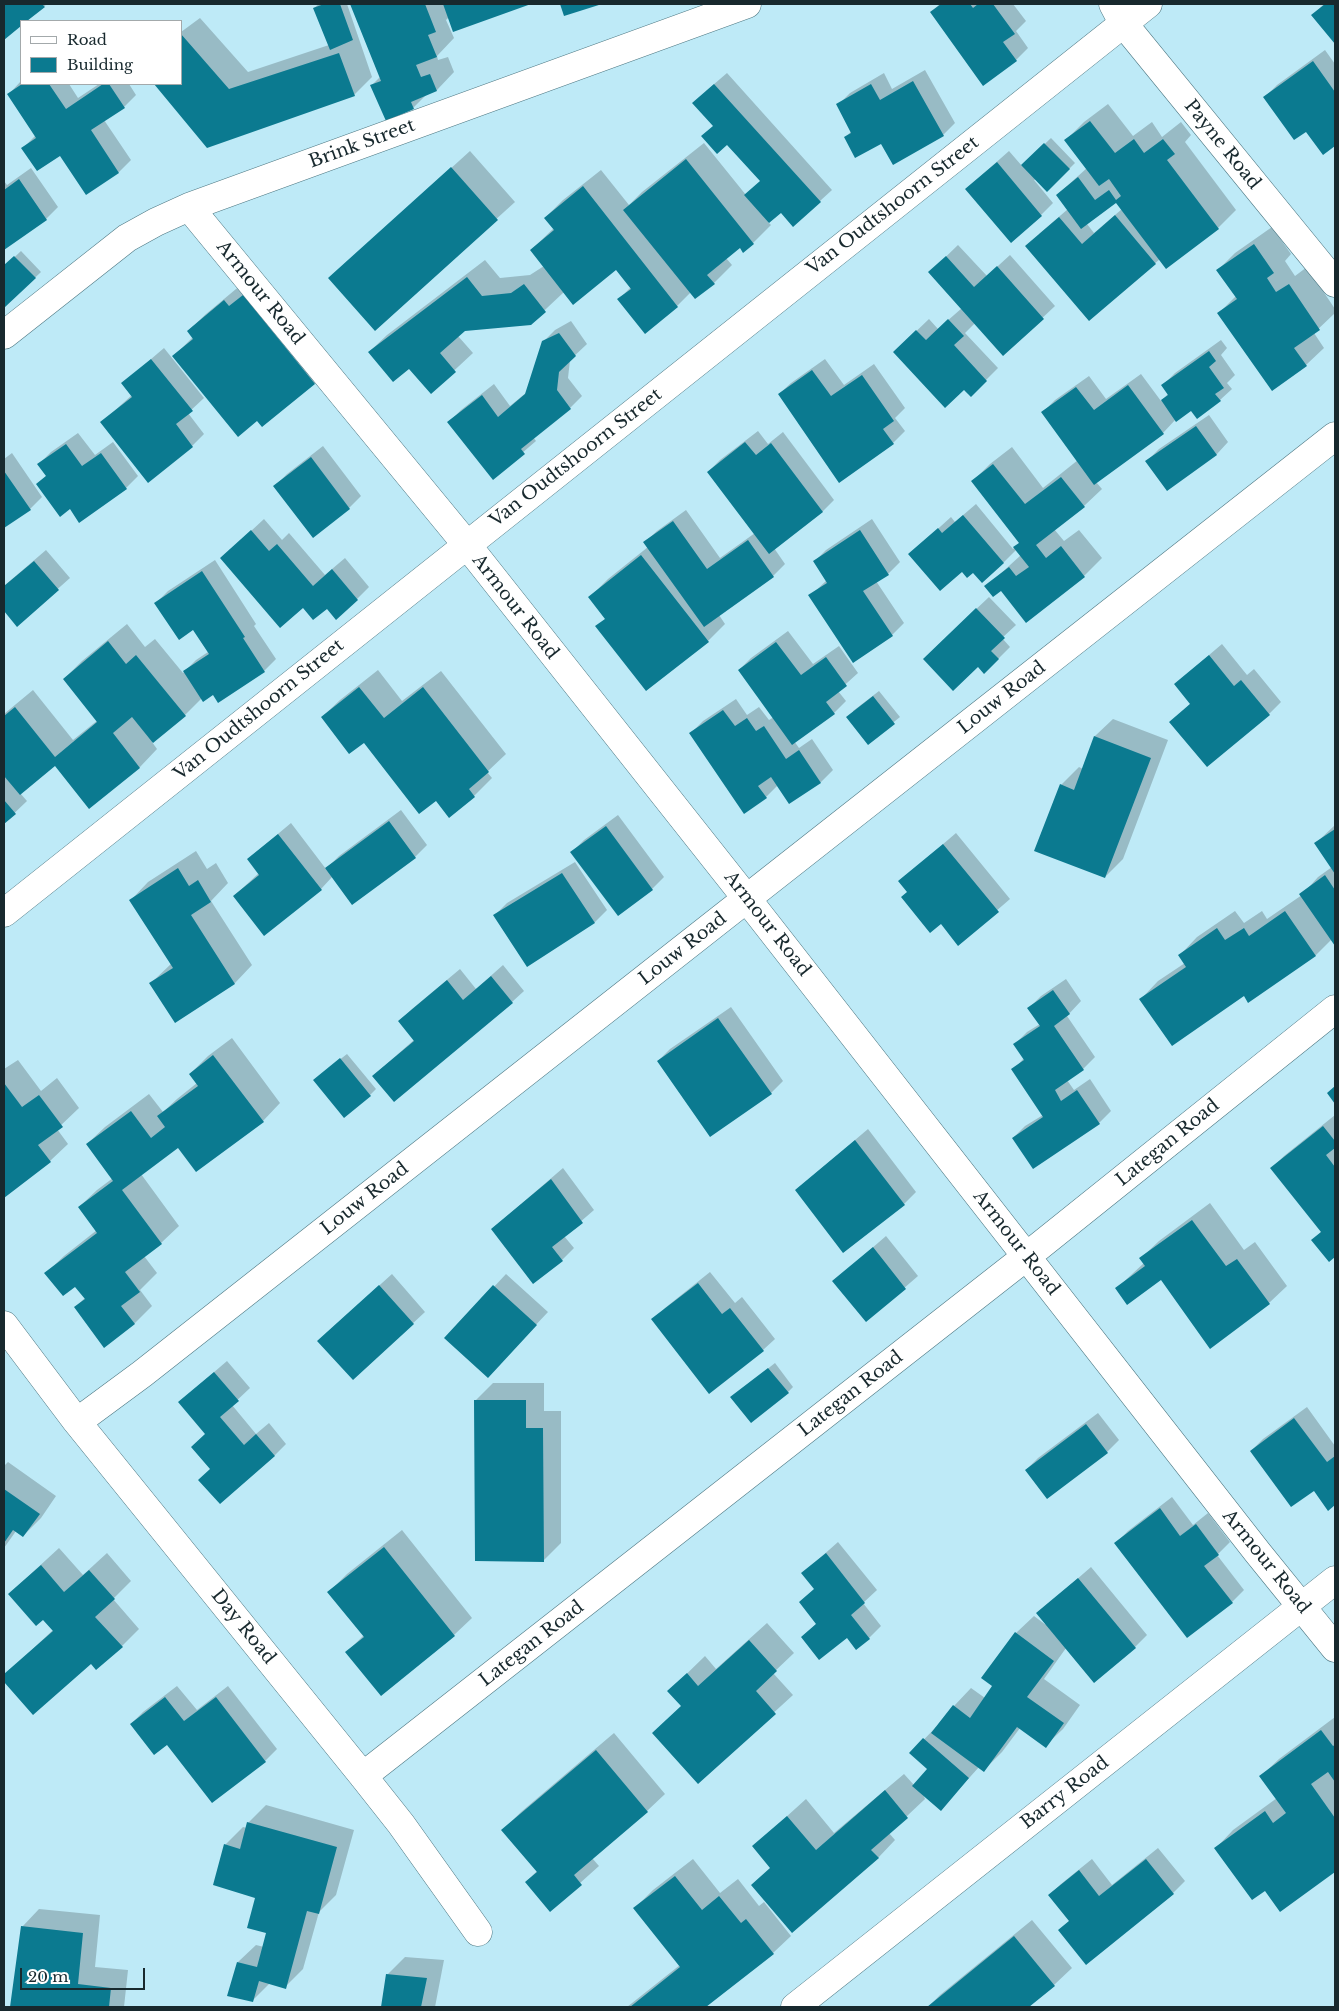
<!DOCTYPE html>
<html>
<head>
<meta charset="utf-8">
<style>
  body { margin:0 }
  #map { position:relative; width:1339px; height:2011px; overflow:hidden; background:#beeaf7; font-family:"Libre Baskerville",serif }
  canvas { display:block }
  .frame { position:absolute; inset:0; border:5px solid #18292e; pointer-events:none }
  .legend { position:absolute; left:20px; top:20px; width:162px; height:65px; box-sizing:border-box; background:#fff; border:1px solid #a3a9ab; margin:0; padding:6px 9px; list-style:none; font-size:15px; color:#18292e }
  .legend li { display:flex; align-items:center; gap:10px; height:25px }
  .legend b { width:25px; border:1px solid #a3a9ab }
  .scale { position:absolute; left:20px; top:1968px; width:125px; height:22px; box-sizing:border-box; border:2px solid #18292e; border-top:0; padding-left:6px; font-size:15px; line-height:18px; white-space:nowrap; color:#18292e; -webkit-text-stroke:4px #fff; paint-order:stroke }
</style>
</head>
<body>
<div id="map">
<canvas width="1339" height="2011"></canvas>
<div class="frame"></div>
<ul class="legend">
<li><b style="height:6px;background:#fff"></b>Road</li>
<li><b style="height:14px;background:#0b7a90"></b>Building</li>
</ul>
<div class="scale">20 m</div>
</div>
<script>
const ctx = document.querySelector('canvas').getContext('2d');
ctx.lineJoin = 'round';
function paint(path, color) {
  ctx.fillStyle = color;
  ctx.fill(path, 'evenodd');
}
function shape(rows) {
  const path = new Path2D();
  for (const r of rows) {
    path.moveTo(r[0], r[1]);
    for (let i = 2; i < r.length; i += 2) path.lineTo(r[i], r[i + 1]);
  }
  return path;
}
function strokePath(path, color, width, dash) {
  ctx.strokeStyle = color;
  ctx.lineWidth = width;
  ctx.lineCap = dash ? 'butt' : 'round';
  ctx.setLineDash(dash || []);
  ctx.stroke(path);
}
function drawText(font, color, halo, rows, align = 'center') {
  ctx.font = font + ' "Libre Baskerville",serif';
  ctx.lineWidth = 4;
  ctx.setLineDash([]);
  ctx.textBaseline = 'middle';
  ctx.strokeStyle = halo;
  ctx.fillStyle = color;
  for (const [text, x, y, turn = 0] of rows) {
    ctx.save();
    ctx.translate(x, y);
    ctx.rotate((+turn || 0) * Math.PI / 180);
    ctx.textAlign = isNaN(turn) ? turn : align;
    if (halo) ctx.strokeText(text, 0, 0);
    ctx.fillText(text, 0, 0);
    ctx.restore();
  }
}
paint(shape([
  [4,4,47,4,25,21,21,21,21,24,4,38],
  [319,4,347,4,372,77,354,95,207,146,155,84,181,84,181,32,200,18,248,72,329,45,314,8],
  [351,4,528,4,454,30,449,17,446,20,454,38,437,56,438,60,448,57,454,72,437,90,427,94,413,108,372,85,380,77],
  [940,4,1013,4,1026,21,1016,31,1028,48,1016,60,931,12],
  [1324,4,1335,4,1335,42,1313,15],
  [1325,50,1335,64,1335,144,1323,153,1307,130,1265,97,1277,85],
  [925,70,955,123,943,135,881,142,845,137,852,131,838,105,850,93,884,73,892,89],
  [727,73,832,190,820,201,781,211,768,222,771,225,753,243,740,247,726,258,732,265,714,283,691,292,677,306,645,332,619,299,631,287,616,269,564,292,530,324,465,330,458,336,473,353,431,392,409,367,369,352,387,335,485,260,500,278,530,275,544,266,531,250,554,228,545,218,563,200,601,170,629,205,642,192,704,143,746,195,761,181,714,125,706,91],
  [21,81,21,84,69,84,78,98,99,84,129,84,136,95,124,107,104,120,131,160,119,172,86,194,60,154,23,148,36,135,9,94],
  [1108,104,1133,136,1152,122,1162,137,1181,122,1191,135,1185,142,1236,210,1218,228,1160,259,1089,320,1039,234,1068,209,1057,195,1087,168,1066,140,1084,122],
  [1116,202,1122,209,1094,233,1087,224],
  [1051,138,1075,163,1047,191,1036,179,1034,180,1053,203,1041,215,966,189,1009,151,1022,166],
  [470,151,515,202,375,329,330,278],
  [31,168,58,207,46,219,4,249,4,181,7,185],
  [1272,227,1291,254,1285,261,1295,276,1307,267,1335,309,1335,313,1314,333,1324,348,1306,365,1219,313,1236,296,1218,270,1235,253],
  [958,245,987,276,1010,255,1055,306,1004,354,975,323,965,333,998,368,971,395,907,340,929,319,938,329,962,308,930,272],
  [21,251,41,272,4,307,4,267],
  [242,284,332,365,315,383,262,425,257,419,174,356,193,337,188,331,206,314],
  [571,321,587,344,570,360,568,378,582,396,570,408,533,437,536,441,493,478,449,422,461,410,494,384,510,406,527,392,543,342,555,330],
  [1221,340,1227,348,1221,355,1235,375,1227,383,1232,389,1220,400,1191,409,1176,419,1163,433,1096,482,1102,489,1084,506,1054,529,1064,541,1079,530,1102,558,1084,576,1026,621,1002,589,986,587,1021,555,1017,549,1003,563,974,571,962,570,910,554,951,517,955,522,976,504,1013,549,1020,542,973,481,990,464,1012,447,1043,488,1078,460,1043,412,1055,400,1089,376,1106,399,1141,374,1161,401,1168,394,1163,385,1175,373],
  [164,348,204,398,188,413,204,434,192,446,102,422,132,395,123,383],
  [825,359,844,385,874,364,905,408,895,418,905,431,893,443,779,394,791,383],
  [1209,415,1228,442,1217,454,1167,490,1147,461,1159,449],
  [758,431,768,444,783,432,834,500,822,512,774,548,785,564,773,576,719,615,725,624,708,641,597,627,606,618,590,597,608,579,648,547,645,542,657,531,686,510,720,558,755,533,708,472,720,460],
  [78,433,95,455,113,442,138,476,126,488,80,521,70,508,37,484,47,475,39,464,51,452],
  [323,446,361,496,349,508,275,486,287,474],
  [12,453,42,497,30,509,4,527,4,459],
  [264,519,282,540,289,533,325,575,345,558,369,587,357,599,327,607,303,606,222,558],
  [872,519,900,562,888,574,876,581,904,623,892,635,810,596,827,580,814,562,826,550],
  [46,550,70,578,17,625,4,609,4,586],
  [215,560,256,624,254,626,276,659,264,671,202,698,185,715,152,742,157,749,140,767,90,807,56,764,20,793,27,801,4,823,4,714,33,690,73,740,98,720,64,679,82,661,127,624,145,647,155,639,183,673,196,660,208,652,193,629,156,603,168,591],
  [989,597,1016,625,1002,638,1010,647,998,659,978,665,936,647],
  [788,631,813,664,839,646,858,673,838,691,846,701,834,713,794,741,799,748,812,739,833,770,821,782,789,803,778,785,766,797,691,733,703,721,736,699,747,715,759,707,769,720,774,717,739,670,751,658],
  [1222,644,1247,675,1254,669,1281,702,1269,714,1171,722,1191,703,1188,673],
  [378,670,402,701,441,671,506,754,487,772,492,778,474,796,449,816,436,799,364,741,322,717,340,700],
  [879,691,900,717,868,743,853,711],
  [1113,719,1168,740,1123,859,1105,877,1061,785,1079,767,1083,769,1095,736],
  [401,810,427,845,415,857,333,876,321,889,234,896,259,873,248,859,291,823,326,869,339,856],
  [618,815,664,877,652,889,618,915,572,852,584,840],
  [1335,825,1335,944,1332,939,1316,955,1249,1001,1244,995,1141,999,1158,981,1185,963,1180,955,1197,937,1235,911,1244,923,1262,911,1267,919,1302,895,1318,877,1332,867,1316,843],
  [956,833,1010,899,958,944,941,923,900,881],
  [196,851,207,869,216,863,228,883,211,901,252,965,235,983,175,1021,151,983,172,963,131,900,148,882],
  [575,862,607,910,595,922,527,965,495,915,507,903],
  [503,965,524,991,512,1002,373,1076,415,1039,400,1021,412,1009,460,969,476,989],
  [1066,979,1081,1001,1067,1016,1095,1057,1083,1069,1067,1080,1074,1090,1090,1079,1111,1111,1099,1123,1013,1138,1025,1126,1043,1115,1013,1070,1024,1058,1015,1044,1027,1032,1040,1024,1029,1008,1041,996],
  [731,1007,783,1081,771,1093,658,1061,670,1049],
  [232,1038,280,1103,263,1121,178,1146,141,1174,179,1226,161,1243,144,1256,157,1273,140,1290,152,1306,134,1324,75,1307,85,1298,75,1285,46,1273,64,1256,97,1230,79,1207,97,1190,113,1178,87,1144,105,1127,149,1094,163,1112,177,1099,197,1083,190,1074,208,1056],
  [347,1054,376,1089,370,1095,320,1075],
  [18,1060,41,1091,57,1078,79,1108,57,1129,68,1144,50,1161,4,1196,4,1069],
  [1335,1115,1335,1255,1329,1260,1313,1240,1322,1231,1272,1168,1284,1156],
  [868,1129,916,1192,904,1204,844,1252,796,1190],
  [563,1168,594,1210,564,1236,574,1248,562,1260,492,1229],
  [1210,1203,1244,1250,1255,1242,1287,1286,1269,1303,1161,1279,1117,1288,1144,1263,1141,1258,1159,1241],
  [886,1236,918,1276,866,1321,834,1281],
  [710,1272,735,1303,742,1297,775,1339,763,1350,653,1320,665,1308],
  [392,1274,425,1312,353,1379,331,1329],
  [506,1274,548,1312,499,1364,446,1338],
  [227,1361,250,1388,232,1405,256,1434,269,1423,286,1444,274,1456,211,1469,206,1433,192,1391],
  [775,1363,793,1387,788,1392,738,1392],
  [493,1383,544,1383,544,1411,561,1411,561,1543,544,1560,476,1400],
  [1307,1407,1335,1446,1335,1504,1328,1509,1314,1489,1251,1451,1263,1439],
  [1098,1413,1119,1440,1107,1452,1026,1470,1038,1458],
  [8,1462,56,1496,41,1518,23,1536,16,1531,4,1548,4,1466],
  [1172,1497,1193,1525,1208,1513,1230,1542,1217,1555,1244,1590,1232,1602,1116,1543,1128,1531],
  [402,1530,472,1618,454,1635,347,1652,364,1635,329,1592,347,1574],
  [838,1542,877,1590,863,1603,881,1626,869,1638,847,1636,802,1637,817,1623,815,1588,803,1573],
  [59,1548,83,1575,107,1553,131,1581,113,1599,139,1629,122,1646,91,1663,34,1713,4,1680,4,1676,53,1630,43,1618,9,1594],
  [1091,1567,1147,1635,1135,1647,1066,1648,1044,1679,1080,1705,1063,1729,1045,1746,1020,1728,1002,1752,984,1770,979,1767,952,1797,923,1794,925,1799,889,1833,895,1840,878,1858,771,1867,754,1846,806,1799,834,1833,904,1774,914,1785,928,1769,911,1753,936,1727,937,1728,954,1706,971,1688,985,1698,994,1686,1016,1633,1034,1616,1046,1625,1038,1613],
  [767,1623,794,1653,773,1673,793,1695,698,1782,682,1705,669,1691,705,1656,716,1669],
  [177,1686,197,1710,228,1686,277,1749,265,1761,167,1744,131,1724,143,1712],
  [1335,1717,1335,1871,1281,1911,1266,1890,1216,1848,1233,1830,1277,1798,1261,1776,1279,1759],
  [614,1733,665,1794,647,1811,592,1858,599,1866,550,1910,526,1882,537,1871,503,1830,521,1812],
  [266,1805,354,1830,336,1895,319,1912,303,1969,285,1987,270,1983,252,2001,238,1962,256,1945,264,1947,268,1932,256,1897,225,1845,243,1827,247,1828,248,1823],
  [1158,1848,1185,1881,1173,1893,1060,1930,1070,1920,1049,1895,1061,1884,1092,1859,1112,1885],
  [693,1859,720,1893,738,1879,759,1906,764,1902,791,1936,773,1953,704,2007,627,2007,680,1965,635,1908,653,1890],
  [39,1909,100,1915,95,1967,128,1970,124,2007,11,2007,22,1927],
  [1032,1920,1072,1968,1054,1985,1027,2007,928,2007,940,1995],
  [405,1957,444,1960,435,2007,382,2007,387,1975]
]), '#0003');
paint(shape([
  [4,4,42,4,45,7,27,21,21,21,21,26,4,40],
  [324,4,340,4,353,40,330,50,313,8],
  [350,4,381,4,382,5,386,4,425,4,436,32,428,35,437,57,416,65,421,77,430,74,437,91,411,102,414,109,386,121,370,85,381,81],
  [443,4,531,4,453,32],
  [560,4,602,4,564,16],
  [941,4,970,4,973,8,978,4,993,4,1015,34,1003,42,1017,61,983,86,930,12],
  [1325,4,1335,4,1335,44,1311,15],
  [181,34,229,89,339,53,355,96,207,148,154,84,181,84],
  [1313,61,1335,92,1335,146,1323,155,1306,132,1294,140,1263,97],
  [913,81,944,136,893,165,881,144,855,158,844,137,851,133,836,104,871,84,880,100],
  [22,84,49,84,66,109,103,84,109,84,125,108,91,130,119,173,86,195,60,156,37,171,21,148,36,138,7,94],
  [714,84,821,202,793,227,781,213,769,223,744,195,760,181,727,145,717,154,701,136,713,126,692,103],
  [1090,121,1115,153,1134,139,1144,153,1163,139,1175,154,1167,160,1219,229,1166,269,1116,203,1081,229,1056,195,1078,177,1095,200,1109,190,1116,200,1121,196,1109,179,1099,186,1064,140],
  [1044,143,1070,169,1047,192,1021,165],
  [686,159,754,244,743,253,740,248,707,275,715,284,695,299,623,210],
  [997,162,1042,216,1011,243,965,189],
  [451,167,498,220,375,331,328,278],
  [19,179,47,220,4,250,4,190],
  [583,186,678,307,645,334,617,299,631,289,616,270,573,305,530,250,554,230,544,218],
  [1115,215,1156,264,1089,321,1025,246,1059,217,1082,244],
  [1254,244,1274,273,1267,278,1276,292,1289,284,1320,330,1294,348,1307,366,1272,391,1217,313,1237,299,1216,270],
  [14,256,36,278,4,308,4,265],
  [946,256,974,287,997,266,1044,319,1003,356,928,272],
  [467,277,482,296,511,293,524,284,546,312,531,325,465,331,440,353,456,372,431,394,409,369,393,382,368,352],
  [243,295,315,384,262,427,257,421,238,437,172,356,193,339,187,331,224,300,229,306],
  [948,319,964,336,954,345,987,381,971,397,964,390,945,408,893,352,916,330,926,340],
  [559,333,576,356,559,372,557,390,571,409,521,449,525,454,493,480,447,422,482,395,498,417,525,394,542,341],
  [1209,351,1216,361,1209,367,1224,388,1215,394,1221,401,1197,419,1191,411,1176,422,1161,400,1168,395,1161,385],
  [151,359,193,411,176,424,193,447,148,483,100,422,132,397,121,383],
  [812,370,831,396,862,375,894,421,883,429,894,444,839,483,778,394],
  [1128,385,1164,434,1094,485,1041,412,1076,387,1094,410],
  [1196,426,1217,455,1167,491,1145,461],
  [745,442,756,455,771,443,823,512,769,554,707,472],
  [66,444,82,466,101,453,127,489,79,523,70,509,60,517,36,484,46,476,37,464],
  [311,457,350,509,313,538,273,486],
  [993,464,1025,504,1061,477,1085,507,1036,545,1046,558,1061,546,1085,577,1026,623,1001,591,993,597,984,586,1009,567,1016,576,1029,567,1013,547,1019,543,971,481],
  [4,471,31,510,4,528],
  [963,515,1004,563,982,583,973,573,967,578,962,572,940,591,908,554,938,528,942,533],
  [673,521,707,569,748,540,774,577,704,627,643,542],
  [251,530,269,551,277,544,313,586,332,569,358,600,336,620,327,609,313,620,303,608,280,628,220,558],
  [860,530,889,575,863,591,893,636,853,663,808,595,827,583,813,561],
  [641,555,709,642,646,691,595,626,605,619,588,597],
  [34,561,59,590,17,627,4,611,4,586],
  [202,571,245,637,243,638,265,672,218,703,213,695,203,702,183,671,209,654,193,630,179,640,154,603],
  [976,608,1005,638,991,651,999,659,984,674,978,667,953,691,923,659],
  [108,641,126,664,136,655,186,716,153,743,132,717,113,733,140,768,89,809,55,766,20,795,4,776,4,716,15,707,55,757,97,722,63,679],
  [776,642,801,675,826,657,847,686,826,702,835,714,792,745,738,670],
  [1209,655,1234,686,1241,680,1270,715,1207,767,1169,722,1190,704,1174,684],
  [359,687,384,718,423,687,489,772,469,789,475,797,449,818,436,801,419,814,364,743,349,754,321,717],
  [873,696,895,724,868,745,846,717],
  [723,710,735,726,747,718,756,731,764,726,786,759,799,750,821,783,789,804,771,777,758,786,767,798,744,814,689,733],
  [1094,736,1151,758,1105,878,1034,851,1060,784,1074,790],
  [4,800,16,814,4,824],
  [389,821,416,858,352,905,325,868],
  [606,826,653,890,618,916,570,852],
  [1335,829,1335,874,1314,843],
  [278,834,322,890,264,936,233,896,259,875,247,859],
  [943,844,999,912,958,946,941,924,930,933,901,897,907,892,898,881],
  [178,868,189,886,198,880,211,902,191,915,235,984,175,1023,149,983,173,968,129,900],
  [562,873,595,923,527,967,493,915],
  [1325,875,1335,890,1335,946,1299,894],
  [1285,911,1316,956,1248,1003,1244,996,1172,1046,1139,999,1186,967,1178,955,1217,928,1225,940,1244,928,1249,936],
  [491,976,513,1003,394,1102,372,1076,414,1041,398,1021,447,980,463,1000],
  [1053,990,1070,1014,1054,1026,1084,1070,1055,1090,1061,1101,1077,1090,1100,1124,1033,1169,1012,1138,1043,1117,1011,1069,1024,1060,1013,1044,1040,1026,1027,1008],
  [718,1018,772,1094,710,1137,657,1061],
  [213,1055,264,1122,196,1172,178,1148,122,1190,162,1244,125,1272,140,1292,121,1306,135,1324,104,1348,74,1307,85,1299,75,1287,63,1296,44,1273,97,1233,78,1207,113,1181,86,1144,131,1111,151,1138,165,1127,157,1116,198,1086,189,1074],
  [340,1058,371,1096,344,1118,313,1080],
  [4,1083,22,1107,39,1095,63,1127,38,1145,51,1162,4,1198],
  [1335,1086,1335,1104,1327,1093],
  [1323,1126,1335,1141,1335,1148,1326,1155,1335,1167,1335,1257,1329,1262,1311,1240,1321,1232,1270,1168],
  [855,1140,905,1205,843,1253,795,1190],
  [551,1179,583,1223,552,1247,563,1261,533,1284,491,1229],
  [1192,1220,1226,1266,1237,1259,1270,1304,1210,1349,1161,1280,1127,1305,1115,1288,1145,1266,1139,1258],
  [873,1247,906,1289,866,1322,832,1281],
  [698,1283,722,1314,730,1308,764,1351,709,1394,651,1319],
  [379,1285,414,1324,353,1380,317,1341],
  [493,1285,537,1325,488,1378,444,1338],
  [768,1368,789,1393,751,1423,730,1397],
  [214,1372,239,1401,220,1417,244,1445,256,1434,275,1456,220,1504,198,1480,210,1469,191,1447,205,1434,178,1402],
  [474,1400,526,1400,526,1428,543,1428,544,1562,475,1561],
  [1294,1418,1327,1462,1335,1456,1335,1505,1328,1511,1314,1491,1291,1507,1250,1451],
  [1086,1424,1108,1453,1047,1499,1025,1470],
  [4,1489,40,1514,23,1537,13,1530,4,1543],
  [1160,1508,1180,1536,1196,1524,1219,1555,1204,1566,1233,1603,1187,1638,1114,1543],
  [384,1547,455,1636,381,1696,345,1652,364,1637,327,1592],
  [826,1553,865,1603,851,1615,870,1639,856,1650,847,1638,819,1660,801,1637,816,1624,799,1602,814,1589,801,1573],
  [41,1565,64,1592,89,1570,115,1599,95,1617,123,1647,96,1670,91,1664,33,1715,4,1682,4,1674,53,1631,43,1620,36,1626,8,1594],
  [1078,1578,1136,1648,1094,1683,1036,1613],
  [1015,1632,1054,1661,1027,1697,1064,1723,1046,1748,1017,1727,984,1772,931,1733,953,1705,970,1718,992,1686,981,1678],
  [749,1640,777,1671,756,1691,776,1714,698,1784,652,1733,681,1706,667,1691,687,1673,698,1686],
  [165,1697,184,1721,216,1697,266,1762,212,1803,167,1745,154,1755,130,1724],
  [1321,1730,1333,1746,1335,1745,1335,1782,1328,1772,1311,1784,1335,1818,1335,1872,1280,1912,1265,1891,1252,1900,1214,1848,1265,1811,1273,1823,1286,1813,1259,1776],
  [923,1738,969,1778,941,1811,912,1786,927,1769,909,1753],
  [596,1750,648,1812,574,1875,582,1885,550,1912,525,1882,537,1872,501,1830],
  [885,1790,908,1818,871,1850,879,1858,792,1933,751,1885,770,1868,752,1846,787,1816,816,1850],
  [247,1822,337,1847,319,1914,307,1911,286,1989,259,1981,253,2002,227,1996,237,1962,257,1967,266,1933,247,1928,255,1898,213,1885,224,1844,240,1849],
  [1146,1859,1174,1894,1086,1965,1058,1930,1069,1921,1048,1895,1079,1870,1099,1896],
  [675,1876,702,1910,719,1896,741,1923,746,1919,774,1954,706,2007,630,2007,680,1967,633,1908],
  [21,1926,83,1933,78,1984,111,1988,109,2007,10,2007],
  [1014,1936,1055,1986,1029,2007,927,2007],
  [386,1974,427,1978,421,2007,381,2007]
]), '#0b7a90');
const minor = shape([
  [1113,4,1123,23,1335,283],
  [189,207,467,545,747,899,1258,1553,1335,1648],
  [4,335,127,238,156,222,189,207,747,4],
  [4,913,1148,4],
  [4,1325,77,1422,363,1776,401,1824,478,1932],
  [77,1422,142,1374,1335,436],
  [363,1776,1027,1256,1335,1009],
  [795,2007,1335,1580]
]);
strokePath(minor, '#4d7782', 29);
strokePath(minor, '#fff', 28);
drawText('18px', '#18292e', '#fff', [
  ["Brink Street",362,144,-20],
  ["Payne Road",1222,145,51],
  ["Van Oudtshoorn Street",893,206,-38],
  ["Armour Road",260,293,51],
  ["Van Oudtshoorn Street",576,458,-38],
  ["Armour Road",515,607,52],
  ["Louw Road",1002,698,-38],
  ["Van Oudtshoorn Street",259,710,-39],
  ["Armour Road",767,924,52],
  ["Louw Road",683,949,-38],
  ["Lategan Road",1168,1143,-39],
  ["Louw Road",365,1199,-38],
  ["Armour Road",1016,1243,52],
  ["Lategan Road",851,1394,-38],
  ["Armour Road",1266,1562,51],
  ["Day Road",243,1627,51],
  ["Lategan Road",532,1644,-38],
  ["Barry Road",1065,1793,-38]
]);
</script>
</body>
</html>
